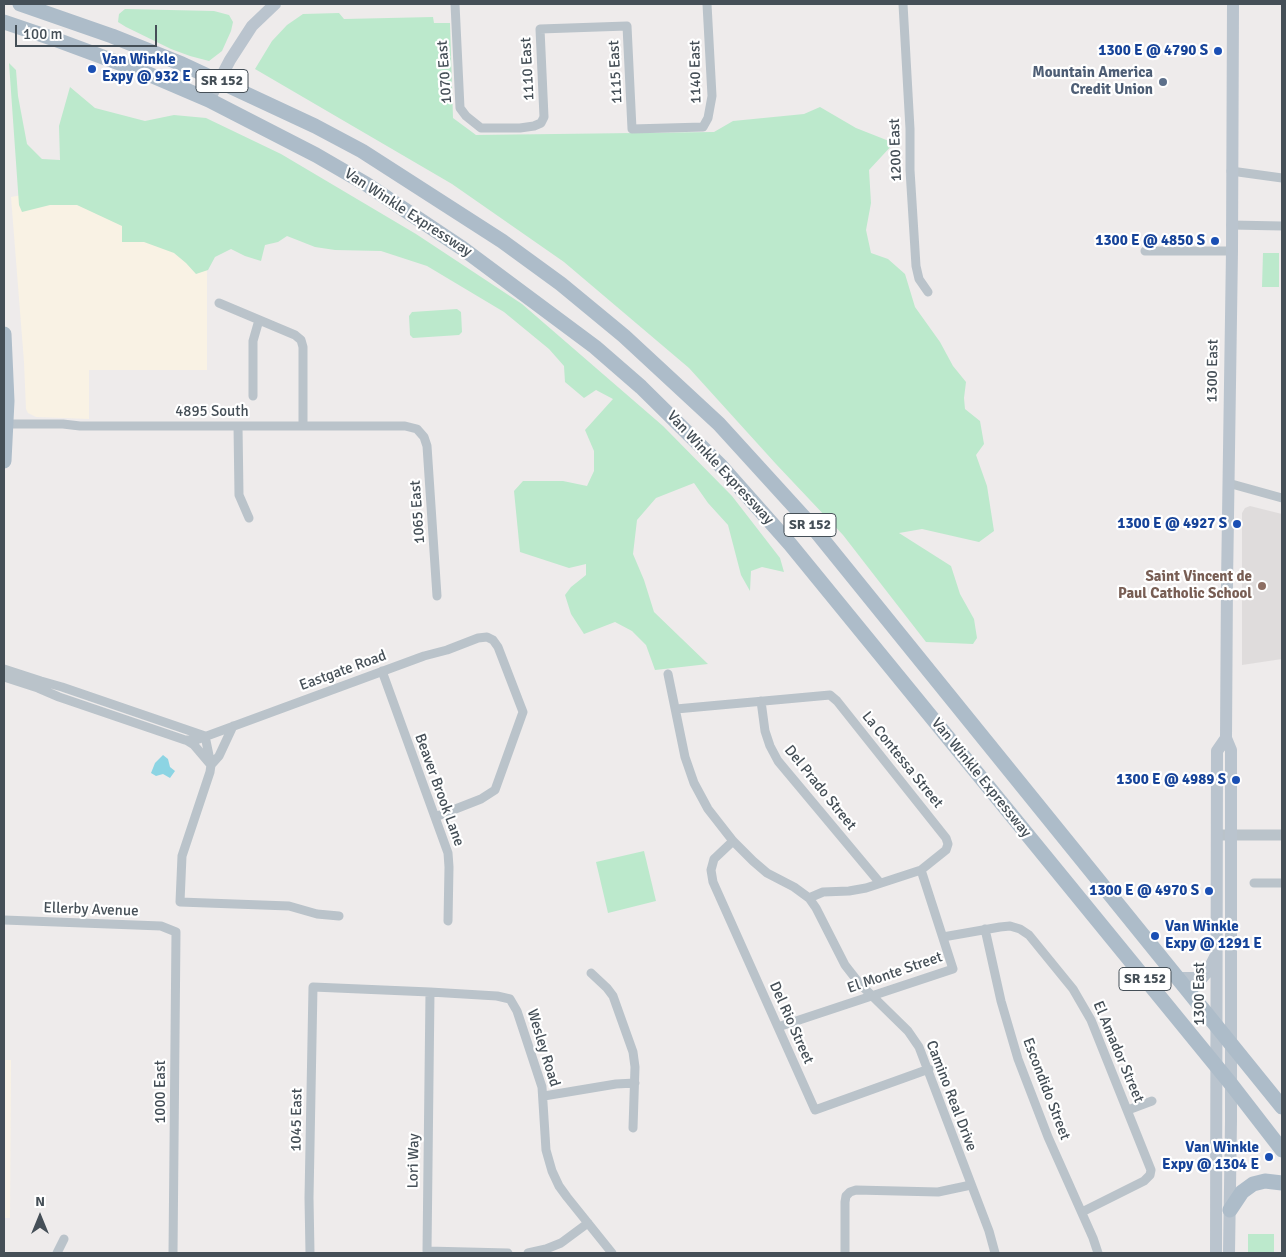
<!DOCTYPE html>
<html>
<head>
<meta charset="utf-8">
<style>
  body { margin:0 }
  #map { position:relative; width:1286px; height:1257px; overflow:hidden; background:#eeebeb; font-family:Signika,sans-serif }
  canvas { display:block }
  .frame { position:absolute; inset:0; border:5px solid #454f57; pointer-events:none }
  .north { position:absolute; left:15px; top:1192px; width:50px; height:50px; -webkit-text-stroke:4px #fff; paint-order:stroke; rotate:0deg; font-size:14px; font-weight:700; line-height:20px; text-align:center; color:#454f57 }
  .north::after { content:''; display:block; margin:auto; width:18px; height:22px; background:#454f57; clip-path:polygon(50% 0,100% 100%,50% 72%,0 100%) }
  .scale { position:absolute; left:15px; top:25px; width:142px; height:22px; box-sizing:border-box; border:2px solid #454f57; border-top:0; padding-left:6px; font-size:15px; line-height:18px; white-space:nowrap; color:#454f57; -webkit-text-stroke:4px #fff; paint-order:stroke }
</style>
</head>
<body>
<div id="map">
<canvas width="1286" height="1257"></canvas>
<div class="frame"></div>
<div class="north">N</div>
<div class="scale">100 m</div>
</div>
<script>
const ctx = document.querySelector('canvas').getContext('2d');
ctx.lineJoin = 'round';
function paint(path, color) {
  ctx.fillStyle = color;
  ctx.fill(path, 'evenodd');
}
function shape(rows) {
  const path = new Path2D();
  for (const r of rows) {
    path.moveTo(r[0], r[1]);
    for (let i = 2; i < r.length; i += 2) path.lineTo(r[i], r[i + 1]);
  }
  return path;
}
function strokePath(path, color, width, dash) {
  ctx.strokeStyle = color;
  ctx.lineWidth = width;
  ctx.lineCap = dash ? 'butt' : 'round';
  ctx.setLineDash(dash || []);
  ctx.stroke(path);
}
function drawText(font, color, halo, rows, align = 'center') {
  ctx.font = font + ' Signika,sans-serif';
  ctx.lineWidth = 4.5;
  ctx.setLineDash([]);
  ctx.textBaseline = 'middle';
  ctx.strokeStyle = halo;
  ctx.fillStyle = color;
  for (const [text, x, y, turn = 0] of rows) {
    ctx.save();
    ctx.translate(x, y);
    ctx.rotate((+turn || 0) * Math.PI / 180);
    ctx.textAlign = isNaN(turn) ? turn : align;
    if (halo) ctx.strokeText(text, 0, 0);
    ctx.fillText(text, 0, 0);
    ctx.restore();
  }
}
paint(shape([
  [39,192,205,234,207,273,207,370,89,370,89,419,36,417,28,413,26,409,24,362,11,197],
  [4,1060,11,1060,10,1218,4,1218]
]), '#f9f2e4');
paint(shape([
  [1250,506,1282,514,1282,659,1242,665,1242,513,1245,508]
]), '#dfdcdc');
paint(shape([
  [125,9,214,11,229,15,233,22,231,31,222,51,209,61,190,56,171,49,126,27,118,22,119,14],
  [339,13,344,19,433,17,434,23,450,23,453,118,476,135,714,132,733,121,804,114,820,107,856,128,894,143,869,170,871,203,866,230,871,253,888,259,905,274,915,307,940,342,953,366,966,382,964,398,965,409,980,421,984,444,976,455,987,486,994,531,979,542,922,529,899,533,951,566,960,594,974,619,977,638,973,644,926,642,843,535,776,464,689,368,564,262,452,184,255,69,272,41,287,25,303,14],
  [9,63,16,70,18,96,27,144,42,159,60,160,59,126,70,87,95,108,145,121,174,115,206,118,281,154,416,234,522,304,663,426,732,496,780,558,784,572,762,567,751,571,750,591,741,575,728,525,708,503,694,483,656,498,637,520,633,554,644,580,654,612,708,664,655,670,646,645,632,631,615,622,584,634,571,614,565,595,571,587,586,575,586,564,569,568,520,552,514,491,523,481,563,481,587,486,594,471,594,451,585,430,613,399,596,390,584,398,565,382,564,366,549,349,504,312,427,266,381,251,335,250,315,247,287,236,278,242,265,245,261,261,245,256,231,249,215,257,208,270,196,274,186,263,174,253,144,242,122,242,122,226,77,205,50,205,22,212,19,205],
  [1263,253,1279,253,1279,287,1262,287],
  [457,309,461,312,462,332,459,335,413,338,410,335,409,316,412,312],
  [644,851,656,901,608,913,596,862],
  [1248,1234,1274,1234,1274,1253,1248,1253]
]), '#bce9cc');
paint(shape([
  [163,755,168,759,170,767,175,771,170,778,163,774,156,776,151,773,155,763]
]), '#8cd4e3');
strokePath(shape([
  [455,4,460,108,466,116,481,128,520,128,534,126,541,123,544,117,540,29,627,26,632,129,703,127,708,118,712,96,707,4],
  [903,4,910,129,910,170,916,266,919,279,928,292],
  [1231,171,1282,178],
  [1231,225,1282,226],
  [1145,251,1232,251],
  [219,303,295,335,301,340,303,347,303,426],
  [253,396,253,341,259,320],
  [6,424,63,424,80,426,405,426,417,429,424,437,427,446,437,596],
  [238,426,239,495,249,518],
  [1228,483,1282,498],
  [4,669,41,681,62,687,205,736],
  [382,671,448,853,449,867,448,921],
  [668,674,685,757,694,783,708,809,733,841,753,861,767,873,794,887,809,898,816,908,845,965,859,983,908,1031,919,1047,989,1231,995,1253],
  [4,677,38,688,59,697,185,740,196,740,424,656,447,650,478,638,487,637,493,640,498,647,523,712,495,790,481,799,435,817],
  [761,701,765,731,770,746,778,761,880,883],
  [676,709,830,695,837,701,946,838,948,844,946,850,921,870,866,888,849,891,823,892,809,898],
  [205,736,211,765,210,772,182,856,180,902,289,906,317,914,339,916],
  [186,740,194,745,211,765,219,756,233,726],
  [733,841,714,859,711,870,713,882,815,1110,929,1069],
  [1254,883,1282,883],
  [4,920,161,926,176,932,173,1253],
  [985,929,1001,1001,1018,1059,1048,1137,1093,1238,1098,1253],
  [943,937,1000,927,1010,926,1020,929,1029,935,1073,989,1091,1020,1151,1170,1150,1175,1144,1181,1082,1212],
  [591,973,607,988,613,996,633,1052,635,1067,633,1128],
  [430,992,427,1251,508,1253],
  [778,1027,953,969,921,870],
  [544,1096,616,1084,635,1083],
  [1128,1110,1152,1101],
  [57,1253,64,1239],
  [310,1253,309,1198,313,987,430,992,497,996,510,999,517,1011,542,1087,546,1150,552,1171,559,1186,567,1197,612,1253],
  [528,1253,546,1249,561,1243,588,1223],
  [845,1253,845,1202,846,1196,850,1192,856,1190,938,1192,971,1185]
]), '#bac3ca', 9);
strokePath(shape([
  [1222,835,1282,835]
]), '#bac3ca', 11);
strokePath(shape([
  [209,100,230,60,252,26,275,4],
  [1179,978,1202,978,1208,971,1215,957],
  [1216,1253,1217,751,1226,738],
  [1229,1253,1231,1121,1231,750,1226,738,1227,583,1232,251,1233,4]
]), '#bac4ce', 12);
strokePath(shape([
  [20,4,112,36,182,64,315,126,362,151,502,241,561,284,624,336,719,424,811,525,1282,1107],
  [4,22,57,40,146,73,209,100,316,155,366,184,462,248,595,347,641,387,720,465,790,544,1231,1084,1282,1150],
  [4,334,7,401,4,461],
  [1230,1210,1242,1192,1253,1184,1265,1181,1282,1183]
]), '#adbcc9', 15);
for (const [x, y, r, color] of [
  [1218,51,5,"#1a4fb4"],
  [92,69,5,"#1a4fb4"],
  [1163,82,5,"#5c6f8a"],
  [1215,241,5,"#1a4fb4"],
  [1237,524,5,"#1a4fb4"],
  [1262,586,5,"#8d6e63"],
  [1236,780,5,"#1a4fb4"],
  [1209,891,5,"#1a4fb4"],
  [1155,936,5,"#1a4fb4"],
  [1269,1157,5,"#1a4fb4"]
]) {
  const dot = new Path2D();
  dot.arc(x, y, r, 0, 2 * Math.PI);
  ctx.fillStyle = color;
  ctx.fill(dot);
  strokePath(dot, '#fff', 2);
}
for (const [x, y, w] of [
  [222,81,52],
  [810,525,52],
  [1145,979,52]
]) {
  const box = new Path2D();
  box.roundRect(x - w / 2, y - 11.5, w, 23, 4);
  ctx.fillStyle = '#fff';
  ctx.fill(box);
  strokePath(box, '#454f57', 1);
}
drawText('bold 14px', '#454f57', null, [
  ["SR 152",222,81],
  ["SR 152",810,525],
  ["SR 152",1145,979]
]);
drawText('bold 15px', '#164399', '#fff', [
  ["1300 E @ 4790 S",1208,51],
  ["Van Winkle",102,60,"left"],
  ["Expy @ 932 E",102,77,"left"],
  ["1300 E @ 4850 S",1205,241],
  ["1300 E @ 4927 S",1227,524],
  ["1300 E @ 4989 S",1226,780],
  ["1300 E @ 4970 S",1199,891],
  ["Van Winkle",1165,927,"left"],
  ["Expy @ 1291 E",1165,944,"left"],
  ["Van Winkle",1259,1148],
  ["Expy @ 1304 E",1259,1165]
], 'right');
drawText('15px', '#454f57', '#fff', [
  ["1110 East",528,69,-93],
  ["1070 East",445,72,-94],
  ["1115 East",616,72,-93],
  ["1140 East",696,72,-91],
  ["1200 East",896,150,-92],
  ["Van Winkle Expressway",408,213,33],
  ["1300 East",1213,371,-89],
  ["4895 South",212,412],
  ["Van Winkle Expressway",720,468,47],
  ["1065 East",418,512,-94],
  ["Eastgate Road",343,671,-20],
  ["La Contessa Street",902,760,51],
  ["Van Winkle Expressway",981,778,51],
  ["Del Prado Street",820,788,51],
  ["Beaver Brook Lane",439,790,70],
  ["Ellerby Avenue",91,910,2],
  ["El Monte Street",895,973,-19],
  ["1300 East",1200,994,-90],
  ["Del Rio Street",791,1023,66],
  ["Wesley Road",543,1048,73],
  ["El Amador Street",1118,1052,67],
  ["Escondido Street",1046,1089,69],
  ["1000 East",161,1092,-90],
  ["Camino Real Drive",951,1096,69],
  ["1045 East",297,1120,-89],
  ["Lori Way",414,1161,-89]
]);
drawText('bold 15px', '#4e5e75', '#fff', [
  ["Mountain America",1153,73],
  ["Credit Union",1153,90]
], 'right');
drawText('bold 15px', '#785e54', '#fff', [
  ["Saint Vincent de",1252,577],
  ["Paul Catholic School",1252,594]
], 'right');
</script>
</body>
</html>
